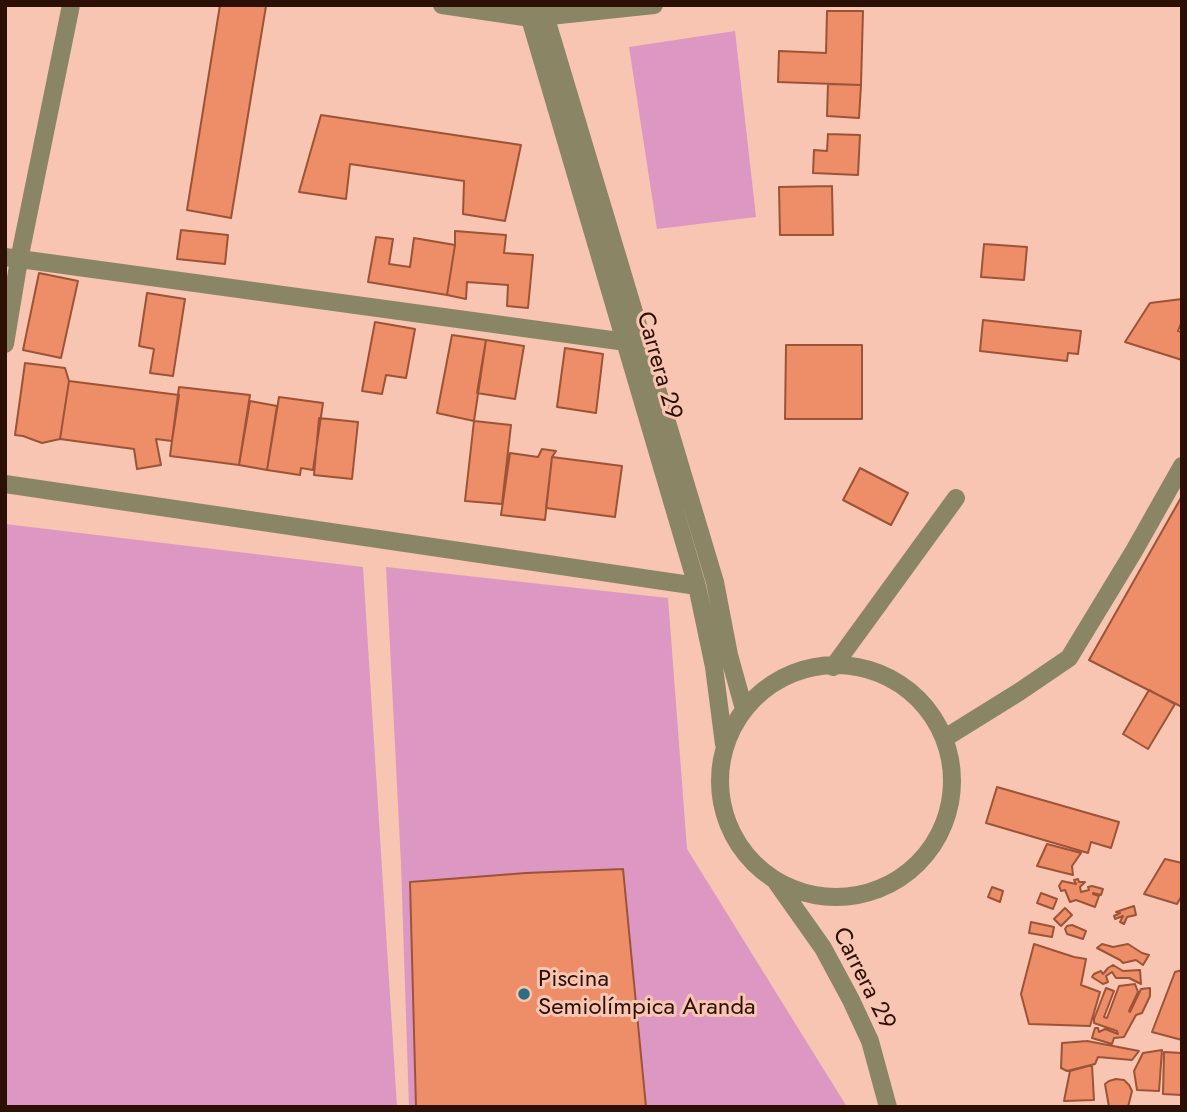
<!DOCTYPE html>
<html>
<head>
<meta charset="utf-8">
<style>
  body { margin:0 }
  #map { position:relative; width:1187px; height:1112px; overflow:hidden; background:#f7c5b2; font-family:Jost,sans-serif }
  canvas { display:block }
  .frame { position:absolute; inset:0; border:7px solid #2d1005; pointer-events:none }
</style>
</head>
<body>
<div id="map">
<canvas width="1187" height="1112"></canvas>
<div class="frame"></div>
</div>
<script>
const ctx = document.querySelector('canvas').getContext('2d');
ctx.lineJoin = 'round';
function paint(path, color) {
  ctx.fillStyle = color;
  ctx.fill(path, 'evenodd');
}
function shape(rows) {
  const path = new Path2D();
  for (const r of rows) {
    if (r.length === 3) {
      path.moveTo(r[0] + r[2], r[1]);
      path.arc(r[0], r[1], r[2], 0, 2 * Math.PI);
      continue;
    }
    path.moveTo(r[0], r[1]);
    for (let i = 2; i < r.length; i += 2) path.lineTo(r[i], r[i + 1]);
  }
  return path;
}
function strokePath(path, color, width, dash) {
  ctx.strokeStyle = color;
  ctx.lineWidth = width;
  ctx.lineCap = dash ? 'butt' : 'round';
  ctx.setLineDash(dash || []);
  ctx.stroke(path);
}
function drawText(font, color, halo, rows, align = 'center') {
  ctx.font = font + ' Jost,sans-serif';
  ctx.lineWidth = 6;
  ctx.setLineDash([]);
  ctx.textBaseline = 'middle';
  ctx.strokeStyle = halo;
  ctx.fillStyle = color;
  for (const [text, x, y, turn = 0] of rows) {
    ctx.save();
    ctx.translate(x, y);
    ctx.rotate((+turn || 0) * Math.PI / 180);
    ctx.textAlign = isNaN(turn) ? turn : align;
    if (halo) ctx.strokeText(text, 0, 0);
    ctx.fillText(text, 0, 0);
    ctx.restore();
  }
}
paint(shape([
  [735,31,756,217,657,229,629,47],
  [5,524,363,567,397,1107,5,1107],
  [386,567,668,598,687,849,847,1107,409,1107,401,864]
]), '#dc97c2');
const building = shape([
  [220,5,266,6,231,218,187,210,220,5],
  [827,11,863,11,861,85,778,82,779,51,826,53,827,11],
  [828,84,861,85,859,118,827,116,828,84],
  [321,115,521,145,505,221,463,214,464,181,350,164,346,199,299,192,321,115],
  [828,134,860,135,858,175,813,173,814,150,827,151,828,134],
  [832,186,833,235,780,235,779,187,832,186],
  [181,230,228,235,225,264,177,259,181,230],
  [455,231,506,235,504,253,533,255,528,308,507,306,508,285,467,282,466,299,447,295,455,245,455,231],
  [376,237,393,239,389,264,410,267,414,238,455,245,447,295,368,282,376,237],
  [984,244,1027,247,1024,280,981,277,984,244],
  [39,273,78,281,61,358,23,350,39,273],
  [147,293,185,299,173,376,150,373,154,349,139,346,147,293],
  [1182,299,1182,321,1178,331,1182,332,1182,360,1125,342,1150,303,1182,299],
  [983,320,1081,331,1078,354,1068,353,1067,361,980,351,983,320],
  [375,322,415,329,406,378,386,375,382,394,362,391,375,322],
  [452,335,486,340,474,421,437,413,452,335],
  [486,340,524,346,515,399,477,393,486,340],
  [786,345,862,345,862,419,785,419,786,345],
  [565,348,603,354,596,413,557,407,565,348],
  [25,363,65,368,69,381,60,439,42,443,23,436,15,435,25,363],
  [69,381,179,395,172,441,156,439,161,465,137,469,134,449,60,439,69,381],
  [179,387,250,395,239,465,170,456,179,387],
  [279,397,323,403,313,470,301,468,300,475,267,470,279,397],
  [250,401,277,406,267,470,239,465,250,401],
  [319,418,358,422,352,479,314,475,319,418],
  [474,421,511,425,502,504,465,501,474,421],
  [542,449,556,451,552,457,545,520,501,515,510,453,538,457,542,449],
  [552,457,622,466,615,517,546,508,552,457],
  [860,468,908,493,891,525,843,500,860,468],
  [1182,496,1182,707,1089,660,1182,496],
  [1149,690,1175,704,1148,749,1123,734,1149,690],
  [997,787,1119,822,1111,848,1091,842,1088,853,986,823,997,787],
  [1047,844,1081,853,1072,866,1073,875,1037,866,1047,844],
  [1165,859,1182,863,1182,895,1177,904,1144,894,1165,859],
  [623,869,646,1107,416,1107,410,882,526,873,623,869],
  [1078,879,1079,882,1085,882,1080,887,1081,892,1089,890,1088,887,1092,886,1103,889,1101,895,1093,893,1093,894,1099,896,1095,907,1076,900,1070,902,1065,890,1061,891,1059,886,1062,881,1076,884,1074,880,1078,879],
  [992,887,1003,891,1000,902,988,897,992,887],
  [1041,893,1057,899,1053,909,1037,903,1041,893],
  [1134,906,1136,915,1127,917,1124,924,1120,922,1123,916,1115,919,1114,916,1120,913,1116,912,1134,906],
  [1065,908,1072,915,1061,926,1054,919,1065,908],
  [1031,922,1054,927,1052,937,1029,933,1031,922],
  [1072,925,1086,931,1083,939,1067,934,1065,929,1067,926,1072,925],
  [1034,944,1074,957,1086,959,1081,985,1100,992,1090,1026,1029,1024,1021,994,1034,944],
  [1102,944,1113,947,1128,944,1142,953,1149,955,1143,965,1136,960,1123,963,1120,960,1097,948,1102,944],
  [1113,965,1123,971,1140,970,1141,984,1129,978,1116,978,1112,972,1106,976,1108,982,1103,984,1092,977,1094,974,1101,971,1103,974,1108,968,1113,965],
  [1182,970,1182,1040,1152,1032,1175,972,1182,970],
  [1135,984,1138,992,1129,1011,1130,1012,1141,989,1150,988,1150,996,1142,1013,1136,1015,1124,1037,1114,1038,1112,1044,1092,1038,1095,1028,1098,1028,1099,1032,1105,1029,1118,1034,1117,1031,1094,1023,1094,1019,1106,988,1114,991,1104,1017,1107,1018,1119,986,1135,984],
  [1087,1041,1139,1051,1132,1060,1098,1057,1095,1064,1067,1071,1061,1068,1062,1043,1087,1041],
  [1162,1050,1159,1091,1137,1090,1134,1071,1143,1053,1162,1050],
  [1164,1052,1182,1053,1182,1095,1163,1094,1164,1052],
  [1092,1065,1094,1100,1064,1101,1070,1071,1092,1065],
  [1116,1079,1124,1080,1129,1085,1132,1091,1128,1107,1109,1107,1105,1084,1109,1081,1116,1079]
]);
paint(building, '#ed8e69');
strokePath(building, '#9c5336', 2);
strokePath(shape([
  [442,5,531,18,654,5],
  [526,5,697,586,714,667,724,744],
  [542,5,715,582,729,655,744,709],
  [5,257,626,342],
  [5,344,19,260,71,5],
  [5,484,697,586],
  [836,781,116],
  [833,667,956,498],
  [945,738,1019,692,1069,658,1134,551,1182,466],
  [777,883,823,948,851,1000,870,1041,888,1107]
]), '#8a8665', 18);
for (const [x, y, r, color] of [
  [524,994,7,"#2c6d81"]
]) {
  const dot = new Path2D();
  dot.arc(x, y, r, 0, 2 * Math.PI);
  ctx.fillStyle = color;
  ctx.fill(dot);
  strokePath(dot, '#f7c5b2', 2.5);
}
drawText('24px', '#2d1005', '#f7c5b2', [
  ["Carrera 29",658,366,74],
  ["Carrera 29",863,979,63]
]);
drawText('24px', '#2d1005', '#f7c5b2', [
  ["Piscina",538,980],
  ["Semiolímpica Aranda",538,1008]
], 'left');
</script>
</body>
</html>
